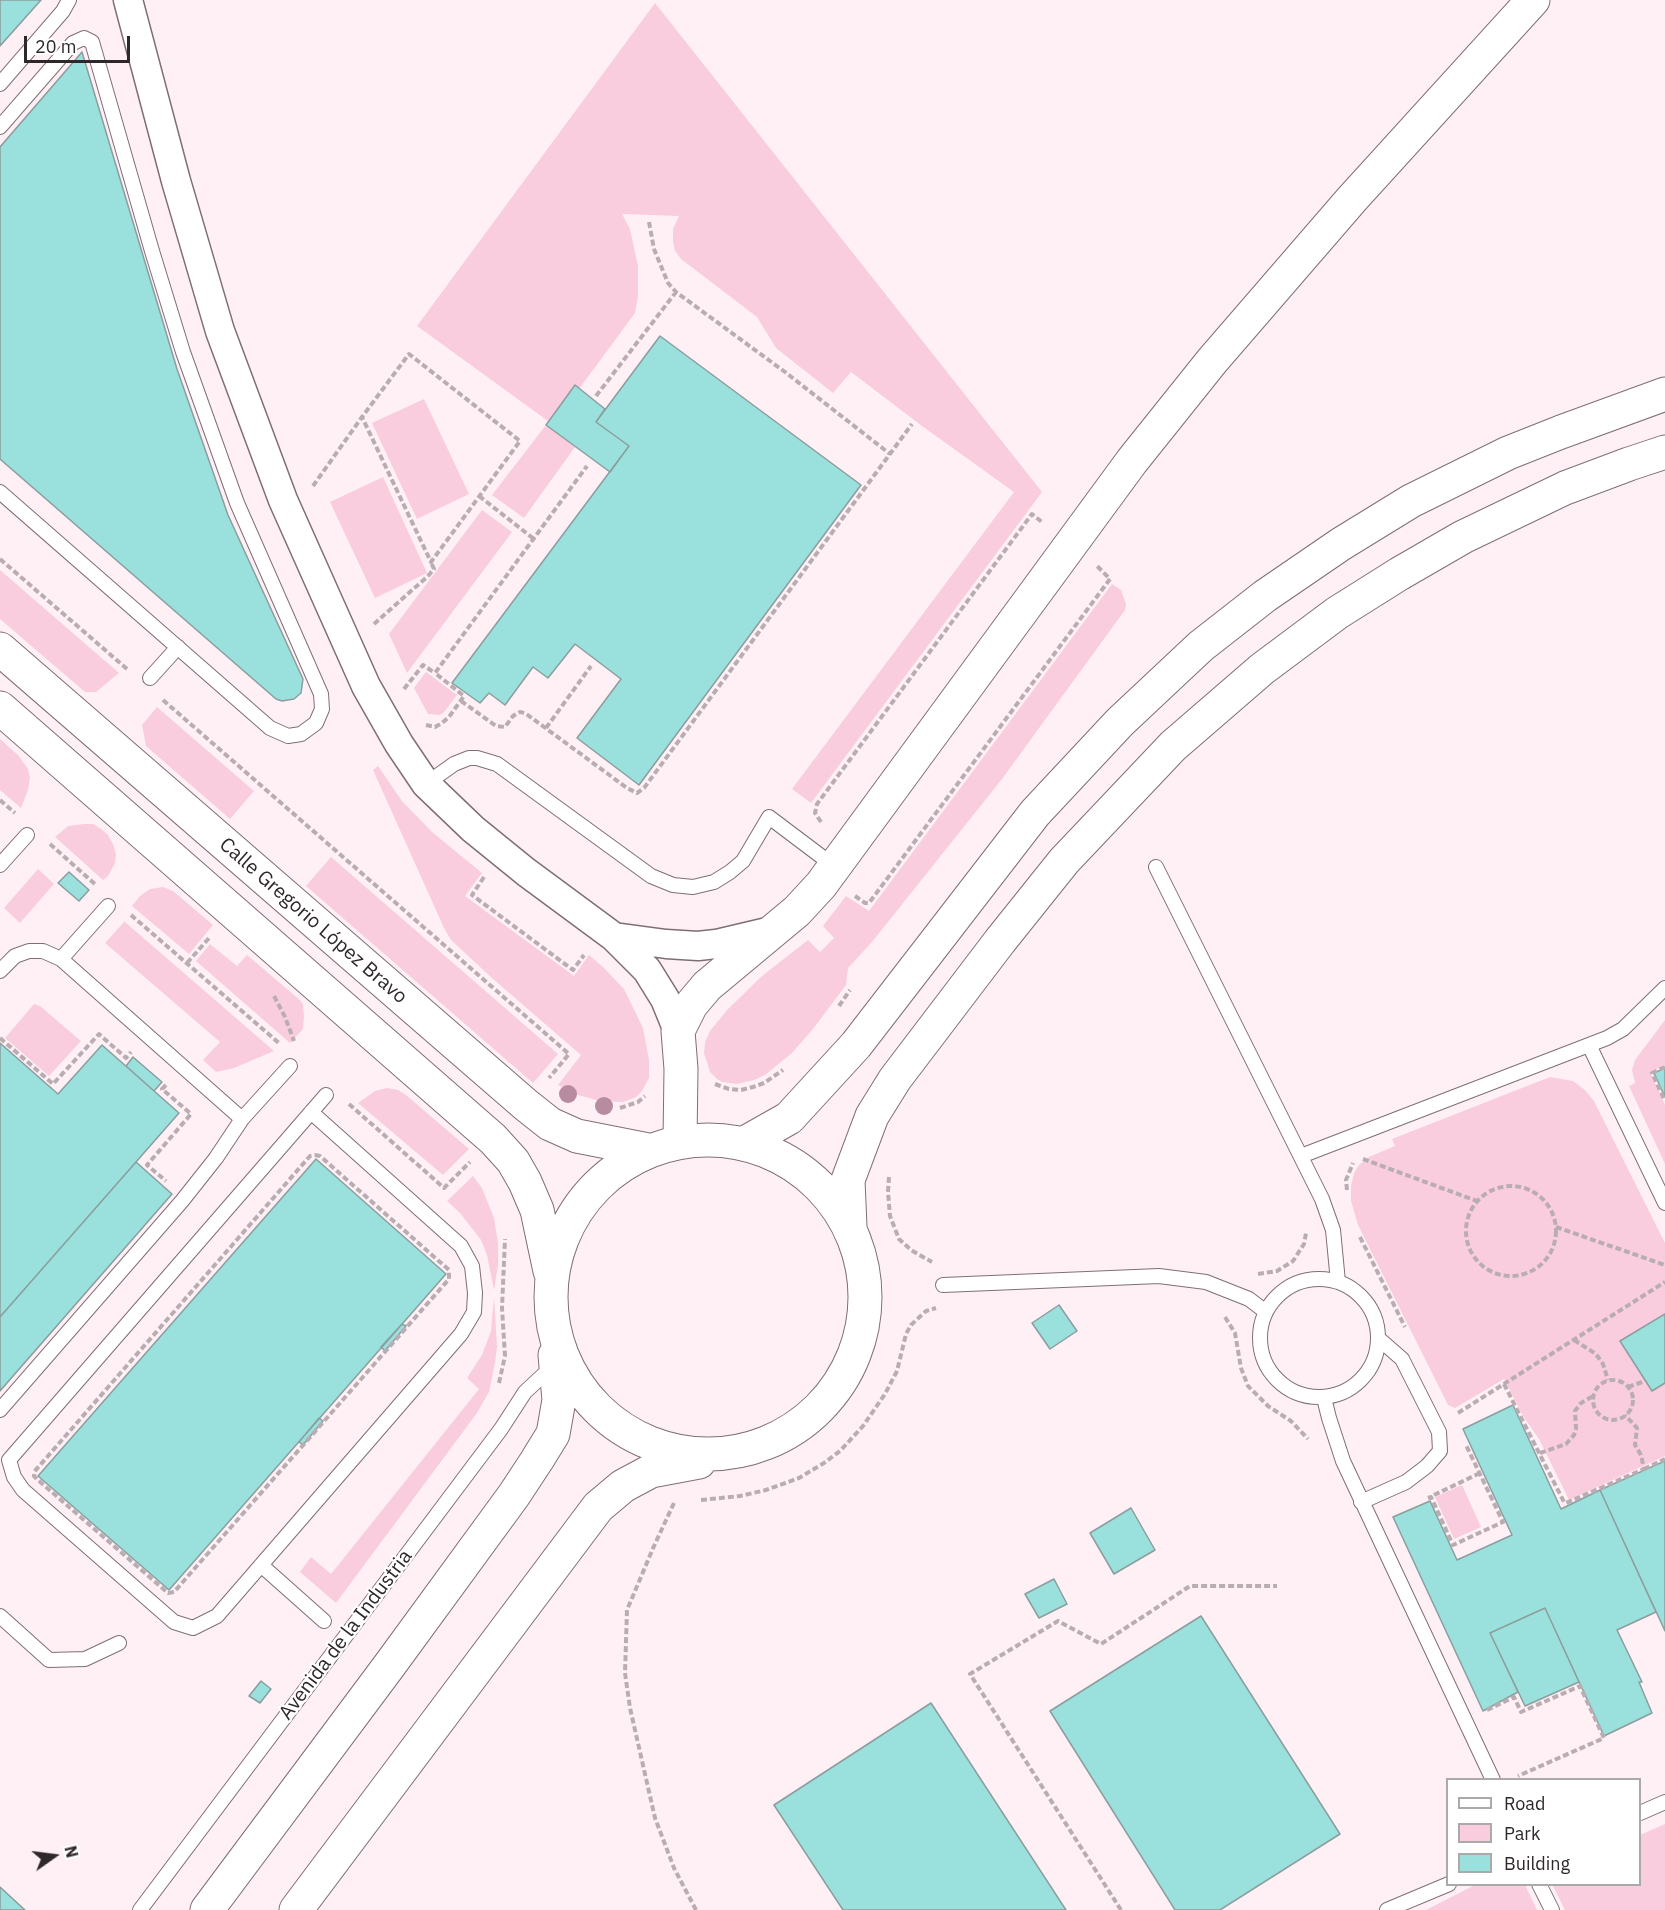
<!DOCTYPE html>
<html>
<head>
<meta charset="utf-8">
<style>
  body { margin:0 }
  #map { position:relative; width:1665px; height:1910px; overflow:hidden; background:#fff0f6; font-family:"IBM Plex Sans",sans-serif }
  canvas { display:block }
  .legend { position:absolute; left:1446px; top:1778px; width:195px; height:108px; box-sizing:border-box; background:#fff; border:2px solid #aca9aa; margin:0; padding:8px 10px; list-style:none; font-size:18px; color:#2f282b }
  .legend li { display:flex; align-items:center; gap:12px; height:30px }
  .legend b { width:30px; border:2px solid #aca9aa }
  .north { position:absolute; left:24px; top:1826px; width:60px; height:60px; -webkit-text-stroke:4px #fff; paint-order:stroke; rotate:76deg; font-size:16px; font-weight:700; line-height:24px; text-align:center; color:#2f282b }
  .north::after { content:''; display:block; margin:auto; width:21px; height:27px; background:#2f282b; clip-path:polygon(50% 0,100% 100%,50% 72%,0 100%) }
  .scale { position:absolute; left:24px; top:36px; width:106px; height:27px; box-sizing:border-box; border:3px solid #2f282b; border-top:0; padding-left:8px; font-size:18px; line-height:21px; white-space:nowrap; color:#2f282b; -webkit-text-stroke:4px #fff; paint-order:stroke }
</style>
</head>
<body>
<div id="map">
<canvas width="1665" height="1910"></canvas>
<ul class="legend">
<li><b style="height:8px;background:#fff"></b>Road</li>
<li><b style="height:16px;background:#f9cdde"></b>Park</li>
<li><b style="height:16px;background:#9ae0dd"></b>Building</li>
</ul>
<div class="north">N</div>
<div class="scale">20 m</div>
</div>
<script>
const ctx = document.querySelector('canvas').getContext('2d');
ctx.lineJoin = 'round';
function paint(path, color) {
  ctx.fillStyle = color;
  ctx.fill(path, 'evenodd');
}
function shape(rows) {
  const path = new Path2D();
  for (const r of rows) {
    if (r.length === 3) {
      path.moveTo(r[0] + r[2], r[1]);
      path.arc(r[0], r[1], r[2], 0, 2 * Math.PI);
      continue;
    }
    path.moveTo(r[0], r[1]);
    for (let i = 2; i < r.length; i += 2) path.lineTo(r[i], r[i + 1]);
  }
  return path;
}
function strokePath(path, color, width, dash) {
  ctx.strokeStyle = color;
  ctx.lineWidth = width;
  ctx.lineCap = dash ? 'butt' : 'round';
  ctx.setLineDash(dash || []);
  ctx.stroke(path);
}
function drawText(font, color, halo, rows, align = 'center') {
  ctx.font = font + ' "IBM Plex Sans",sans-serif';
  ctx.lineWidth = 4.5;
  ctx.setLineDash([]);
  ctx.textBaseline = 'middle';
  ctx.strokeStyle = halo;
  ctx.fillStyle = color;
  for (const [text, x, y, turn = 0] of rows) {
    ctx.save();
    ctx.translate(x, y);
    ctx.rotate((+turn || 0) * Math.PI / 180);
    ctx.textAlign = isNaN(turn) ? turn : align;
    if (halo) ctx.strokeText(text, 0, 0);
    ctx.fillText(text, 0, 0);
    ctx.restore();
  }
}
paint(shape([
  [655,3,1042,492,811,803,792,789,1014,492,922,426,851,372,833,393,776,348,757,317,681,259,675,251,673,241,673,229,679,216,622,214,630,229,638,266,638,296,635,313,579,389,574,386,548,421,417,326],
  [424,399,469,494,417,519,372,423],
  [546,425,575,447,524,518,492,495],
  [383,477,427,573,375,598,330,502],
  [482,510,512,532,407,673,389,634],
  [0,570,119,673,96,692,85,692,0,619],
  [1112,584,1121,590,1126,604,1125,610,1002,779,872,942,848,968,846,985,813,1029,792,1053,765,1075,754,1080,737,1084,722,1082,717,1079,710,1072,704,1053,705,1042,710,1031,727,1010,762,976,808,940,820,952,834,938,823,926,846,896,869,911],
  [426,672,457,695,444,712,440,715,428,714,414,688],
  [157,707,254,791,230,819,146,746,142,725],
  [0,739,18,755,28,769,30,778,28,790,21,808,0,790],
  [378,766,402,801,432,832,482,873,465,896,574,976,589,955,603,967,624,989,643,1028,649,1060,649,1078,642,1091,636,1097,623,1102,600,1101,578,1095,558,1085,581,1055,493,979,451,940,444,928,373,770],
  [84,824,93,824,101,829,108,835,113,844,116,854,115,863,108,876,103,880,55,837,68,826],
  [331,857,558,1054,533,1083,306,886],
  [38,869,54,884,20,923,4,908],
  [163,887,173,891,213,925,189,954,132,906,140,896,150,889],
  [125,921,125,922,274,1051,234,1068,216,1072,203,1060,220,1042,105,943],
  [210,944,237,966,247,955,300,1000,303,1004,304,1017,303,1029,290,1043,196,961],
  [34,1004,40,1006,81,1041,49,1076,5,1038],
  [1665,1020,1665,1065,1650,1072,1665,1105,1665,1164,1629,1086,1635,1083,1632,1070,1635,1060],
  [1550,1077,1573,1081,1585,1090,1594,1101,1665,1243,1665,1456,1569,1500,1539,1439,1523,1416,1504,1379,1455,1408,1448,1405,1358,1225,1351,1201,1351,1186,1354,1173,1359,1165,1369,1157,1395,1146,1392,1139],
  [387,1088,398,1090,406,1095,469,1149,443,1175,358,1103,375,1091],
  [473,1176,482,1188,494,1218,498,1243,498,1265,494,1290,487,1255,481,1240,460,1213,447,1201],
  [494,1297,497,1347,495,1363,489,1392,482,1404,477,1413,336,1603,300,1572,311,1557,331,1574,479,1389,467,1378,482,1355,491,1331],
  [1462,1485,1481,1527,1454,1539,1435,1497],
  [1665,1824,1665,1910,1565,1910,1553,1886,1554,1885,1640,1884,1640,1835],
  [1475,1885,1525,1885,1537,1910,1426,1910]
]), '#f9cdde');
const building = shape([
  [0,0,41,0,0,46,0,0],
  [82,52,177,369,228,515,303,679,301,693,294,699,282,701,276,699,0,459,0,147,82,52],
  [660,336,861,485,639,785,577,738,621,679,575,644,548,678,533,667,505,705,489,693,480,703,452,683,629,446,596,422,660,336],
  [575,385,605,409,596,422,629,446,610,472,546,425,575,385],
  [69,872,89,890,79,901,58,883,69,872],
  [0,1043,58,1094,102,1045,179,1113,0,1317,0,1043],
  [133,1057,162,1082,154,1091,126,1066,133,1057],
  [1665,1068,1665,1097,1654,1073,1665,1068],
  [316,1159,446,1274,169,1590,38,1476,316,1159],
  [136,1162,172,1194,0,1391,0,1317,136,1162],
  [1059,1305,1077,1331,1050,1349,1032,1323,1059,1305],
  [1665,1314,1665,1383,1652,1391,1620,1341,1665,1314],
  [402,1324,406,1326,385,1351,381,1347,402,1324],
  [1513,1405,1561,1509,1600,1490,1656,1612,1617,1630,1642,1682,1639,1682,1652,1713,1604,1736,1545,1608,1490,1633,1518,1692,1483,1711,1393,1517,1430,1501,1457,1560,1512,1535,1463,1429,1513,1405],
  [319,1418,323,1421,303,1445,299,1442,319,1418],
  [1665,1461,1665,1631,1600,1490,1665,1461],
  [1131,1508,1155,1550,1114,1574,1090,1533,1131,1508],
  [1054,1579,1067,1604,1039,1618,1025,1594,1054,1579],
  [1545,1608,1579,1682,1525,1706,1490,1633,1545,1608],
  [1201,1616,1340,1834,1220,1910,1175,1910,1050,1711,1201,1616],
  [261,1681,271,1689,260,1703,249,1696,261,1681],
  [931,1703,1066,1910,843,1910,774,1805,931,1703],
  [0,1887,25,1910,0,1910,0,1887]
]);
paint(building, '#9ae0dd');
strokePath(building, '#8b9e9d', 1.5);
const service = shape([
  [0,84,63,11,69,0],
  [0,127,73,43,84,38,92,42,152,251,183,352,237,503,321,694,322,709,316,723,301,734,288,736,270,728,0,492],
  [150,678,178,647],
  [426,784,454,764,469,758,477,758,497,764,651,876,673,885,693,887,714,882,730,872,743,861,769,817,834,866],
  [0,865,27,835],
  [1156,867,1322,1199,1333,1230,1338,1282],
  [61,959,108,906],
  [0,971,15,956,29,951,43,951,61,959,242,1119,216,1158,182,1201,0,1410],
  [1589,1045,1665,1203],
  [311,1112,461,1246,472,1266,475,1293,474,1312,461,1334,217,1616,193,1628,174,1622,23,1490,14,1477,9,1460,326,1095],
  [242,1119,290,1066],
  [1301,1156,1607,1038,1623,1029,1665,988],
  [1319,1338,59],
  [943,1285,1159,1276,1206,1282,1249,1299,1266,1312],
  [1324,1398,1329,1418,1343,1461,1493,1780],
  [1361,1502,1406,1482,1427,1466,1440,1451,1439,1432,1402,1359,1378,1338],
  [261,1565,324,1621],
  [0,1616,49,1660,85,1659,119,1643],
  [1640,1813,1665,1802],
  [1539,1884,1552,1910],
  [140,1910,501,1429,525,1392,553,1366],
  [1387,1910,1449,1884]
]);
const minor = shape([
  [128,0,176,181,220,331,283,500,366,686,399,744,426,784,473,829,526,872,614,937,647,970,665,999,678,1031],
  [614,937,666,944,698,946,716,944,771,931]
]);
const tertiary = shape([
  [680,1141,681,1069,678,1031,691,1005,707,986,797,911,821,885,1132,461,1212,361,1352,199,1533,0]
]);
const secondary = shape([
  [0,649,526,1105,550,1124,577,1136,648,1150],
  [0,708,493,1139,513,1161,525,1182,537,1210,550,1271],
  [708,1297,157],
  [743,1144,789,1118,856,1045,1035,813,1120,722,1201,646,1265,596,1341,544,1411,501,1508,453,1561,432,1665,394],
  [850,1227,848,1180,872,1116,895,1079,1000,941,1064,861,1173,746,1262,669,1337,613,1399,574,1463,537,1565,488,1629,464,1665,452],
  [207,1910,389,1666,514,1495,537,1460,553,1434,559,1400,555,1355],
  [296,1910,598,1507,623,1486,651,1471,699,1462]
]);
strokePath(service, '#7f6f75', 16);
strokePath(minor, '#7f6f75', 31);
strokePath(tertiary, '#7f6f75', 35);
strokePath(secondary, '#7f6f75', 35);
strokePath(shape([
  [649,222,654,249,668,283,676,292,785,372,890,454],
  [596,396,676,292],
  [313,486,362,417,409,354,520,441,431,562,362,417],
  [479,496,534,539],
  [0,559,127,669],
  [374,624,428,576,434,569,431,562],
  [404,689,423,665,435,673],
  [163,700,569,1054,549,1078],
  [461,701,496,726,505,727,513,716,520,712,525,713,627,788,637,793,644,788,912,424],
  [426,725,435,727,442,723,449,717,464,696,435,673,587,466],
  [546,728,591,666],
  [0,800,15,813],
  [821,822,815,813,817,804,1032,514,1043,523],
  [50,844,96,885],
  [484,877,472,895,573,970,584,955],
  [855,896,865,903,869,903,1110,579,1097,566],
  [131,915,280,1044],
  [187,963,210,937],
  [274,996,285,1017,294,1041],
  [839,1006,850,990],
  [0,1038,53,1084,99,1034,126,1058,131,1052],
  [1665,1067,1652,1073,1665,1101],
  [715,1084,729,1089,741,1090,753,1087,764,1083,783,1070],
  [166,1085,162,1089,191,1114,147,1165,166,1181],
  [349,1104,444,1188,470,1162],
  [620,1108,638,1102,645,1096],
  [315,1155,320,1156,449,1270,449,1279,174,1592,168,1593,38,1480,34,1476,34,1472,310,1156,315,1155],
  [1363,1159,1477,1201],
  [889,1177,888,1192,890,1216,899,1239,911,1250,932,1262],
  [1511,1231,45],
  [1347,1190,1346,1180,1353,1163],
  [1556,1227,1665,1265],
  [1360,1237,1405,1327],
  [1258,1274,1277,1271,1293,1261,1304,1244,1306,1233],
  [1225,1317,1235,1333,1241,1368,1248,1386,1268,1406,1291,1421,1308,1439],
  [1574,1340,1596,1354,1603,1364,1608,1380],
  [1613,1400,20],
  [499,1383,505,1356,502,1308,505,1239],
  [1504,1384,1564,1502,1566,1503,1644,1469,1641,1455,1635,1445,1637,1428,1625,1415],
  [1628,1387,1645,1381],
  [1458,1413,1665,1282],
  [1540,1453,1566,1444,1574,1435,1576,1429,1575,1411,1581,1403,1593,1396],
  [1644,1469,1665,1459],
  [1434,1495,1480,1473],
  [1428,1498,1431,1497,1453,1545,1503,1522,1466,1445],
  [701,1500,740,1496,766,1490,799,1478,824,1463,840,1451,863,1426,885,1394,897,1371,906,1334,911,1325,926,1311,936,1308],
  [674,1503,654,1546,627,1610,625,1673,630,1708,655,1818,674,1868,696,1910],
  [1487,1710,1514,1697,1521,1712,1580,1686,1604,1738,1518,1776],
  [1121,1910,970,1674,1058,1621,1101,1644,1190,1586,1277,1586]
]), '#b9adb2', 4, [6, 3]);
strokePath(service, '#fff', 14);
strokePath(minor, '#fff', 28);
strokePath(tertiary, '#fff', 33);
strokePath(secondary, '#fff', 33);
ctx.fillStyle = '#b88ca0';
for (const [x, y] of [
  [568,1094],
  [604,1106]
]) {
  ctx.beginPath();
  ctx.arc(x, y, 9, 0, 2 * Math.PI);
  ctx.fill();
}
drawText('20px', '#2f282b', '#fff', [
  ["Calle Gregorio López Bravo",313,921,41],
  ["Avenida de la Industria",346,1635,-53]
]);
</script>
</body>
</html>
